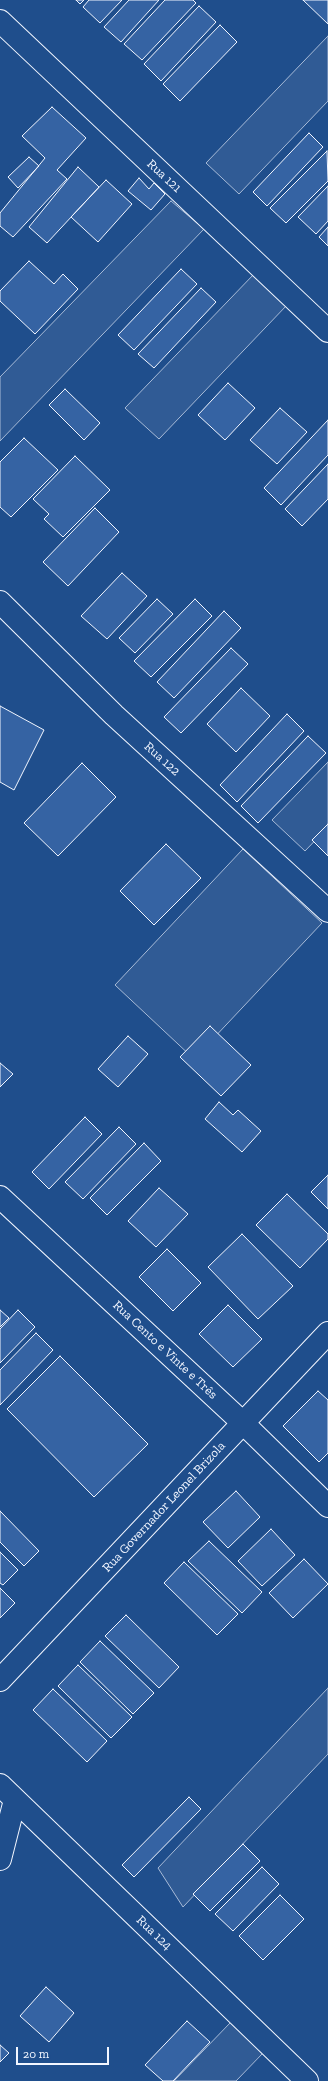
<!DOCTYPE html>
<html>
<head>
<meta charset="utf-8">
<style>
  body { margin:0 }
  #map { position:relative; width:328px; height:2081px; overflow:hidden; background:#1f4e8c; font-family:"Zilla Slab",serif }
  canvas { display:block }
  .scale { position:absolute; left:16px; top:2047px; width:93px; height:18px; box-sizing:border-box; border:2px solid #f2f6ff; border-top:0; padding-left:5px; font-size:12px; line-height:14px; white-space:nowrap; color:#f2f6ff; -webkit-text-stroke:3px #1f4e8c; paint-order:stroke }
</style>
</head>
<body>
<div id="map">
<canvas width="328" height="2081"></canvas>
<div class="scale">20 m</div>
</div>
<script>
const ctx = document.querySelector('canvas').getContext('2d');
ctx.lineJoin = 'round';
function paint(path, color) {
  ctx.fillStyle = color;
  ctx.fill(path, 'evenodd');
}
function shape(rows) {
  const path = new Path2D();
  for (const r of rows) {
    path.moveTo(r[0], r[1]);
    for (let i = 2; i < r.length; i += 2) path.lineTo(r[i], r[i + 1]);
  }
  return path;
}
function strokePath(path, color, width, dash) {
  ctx.strokeStyle = color;
  ctx.lineWidth = width;
  ctx.lineCap = dash ? 'butt' : 'round';
  ctx.setLineDash(dash || []);
  ctx.stroke(path);
}
function drawText(font, color, halo, rows, align = 'center') {
  ctx.font = font + ' "Zilla Slab",serif';
  ctx.lineWidth = 3;
  ctx.setLineDash([]);
  ctx.textBaseline = 'middle';
  ctx.strokeStyle = halo;
  ctx.fillStyle = color;
  for (const [text, x, y, turn = 0] of rows) {
    ctx.save();
    ctx.translate(x, y);
    ctx.rotate((+turn || 0) * Math.PI / 180);
    ctx.textAlign = isNaN(turn) ? turn : align;
    if (halo) ctx.strokeText(text, 0, 0);
    ctx.fillText(text, 0, 0);
    ctx.restore();
  }
}
const green = shape([
  [328,36,328,101,239,194,206,163,328,36],
  [171,201,204,229,0,441,0,377,171,201],
  [255,273,287,305,159,439,125,408,255,273],
  [328,762,328,827,305,851,272,820,328,762],
  [243,849,322,923,194,1059,115,985,243,849],
  [328,1688,328,1754,183,1907,158,1868,328,1688],
  [231,2022,263,2053,236,2081,174,2081,231,2022]
]);
paint(green, '#305b95');
strokePath(green, '#a8bbd7', 1);
const building = shape([
  [76,0,84,0,80,4,76,0],
  [89,0,122,0,100,23,83,7,89,0],
  [129,0,159,0,121,42,104,27,129,0],
  [165,0,193,0,196,3,142,60,124,44,165,0],
  [303,0,328,0,328,24,303,0],
  [199,6,216,22,161,81,144,64,199,6],
  [220,25,237,42,180,101,163,84,220,25],
  [52,107,86,138,57,170,67,179,13,237,0,226,0,213,45,158,22,136,52,107],
  [309,133,323,147,267,206,253,192,309,133],
  [327,151,328,181,286,223,270,208,327,151],
  [29,157,39,166,18,188,8,177,29,157],
  [78,167,99,187,47,243,29,227,78,167],
  [139,178,149,189,154,183,165,194,151,210,128,191,139,178],
  [106,180,132,204,98,242,71,217,106,180],
  [328,186,328,221,316,234,298,217,328,186],
  [328,227,328,246,319,237,328,227],
  [29,261,54,284,63,274,78,289,35,334,0,301,0,291,29,261],
  [181,269,197,284,134,350,118,335,181,269],
  [201,288,216,302,154,368,138,354,201,288],
  [228,383,255,408,225,440,198,415,228,383],
  [65,389,100,423,84,440,49,405,65,389],
  [280,408,307,432,277,464,250,440,280,408],
  [328,420,328,455,281,505,264,488,328,420],
  [24,438,58,470,11,517,0,507,0,462,24,438],
  [75,456,110,490,63,537,44,519,49,514,33,499,75,456],
  [328,464,328,499,302,526,285,509,328,464],
  [95,508,119,532,68,586,43,562,95,508],
  [122,573,147,596,107,639,81,616,122,573],
  [157,599,173,614,135,653,119,638,157,599],
  [195,599,212,616,151,677,134,661,195,599],
  [224,611,241,628,174,698,157,682,224,611],
  [231,648,248,664,181,733,164,717,231,648],
  [241,688,270,716,236,752,207,724,241,688],
  [0,706,44,730,14,790,0,782,0,706],
  [287,714,304,731,237,802,220,785,287,714],
  [308,736,326,753,258,823,241,806,308,736],
  [82,763,116,797,58,856,24,823,82,763],
  [328,824,328,856,312,840,328,824],
  [166,844,201,878,154,925,120,891,166,844],
  [210,1026,251,1065,221,1096,180,1057,210,1026],
  [128,1036,148,1054,118,1087,98,1069,128,1036],
  [0,1063,13,1074,0,1087,0,1063],
  [219,1102,233,1115,238,1110,261,1131,242,1152,205,1119,219,1102],
  [85,1117,102,1134,49,1189,32,1172,85,1117],
  [119,1127,136,1144,83,1199,65,1182,119,1127],
  [144,1143,161,1161,107,1215,90,1198,144,1143],
  [328,1175,328,1209,311,1192,328,1175],
  [159,1188,188,1214,156,1247,128,1221,159,1188],
  [287,1194,328,1234,328,1239,300,1268,256,1225,287,1194],
  [242,1234,293,1286,258,1319,208,1267,242,1234],
  [167,1249,201,1283,173,1311,139,1277,167,1249],
  [228,1305,262,1339,233,1367,199,1334,228,1305],
  [0,1310,9,1318,0,1327,0,1310],
  [18,1310,35,1327,0,1363,0,1329,18,1310],
  [36,1333,53,1350,0,1405,0,1370,36,1333],
  [60,1356,148,1444,94,1497,7,1409,60,1356],
  [318,1391,328,1400,328,1453,319,1462,283,1426,318,1391],
  [236,1491,260,1517,228,1548,203,1522,236,1491],
  [0,1511,39,1551,24,1566,0,1542,0,1511],
  [271,1529,295,1555,262,1586,238,1561,271,1529],
  [209,1541,262,1592,242,1613,188,1561,209,1541],
  [0,1552,18,1570,3,1585,0,1583,0,1552],
  [304,1559,328,1584,293,1618,269,1593,304,1559],
  [184,1562,238,1614,217,1635,164,1583,184,1562],
  [0,1588,15,1603,0,1618,0,1588],
  [126,1615,179,1667,159,1688,105,1636,126,1615],
  [100,1641,154,1693,133,1714,80,1662,100,1641],
  [78,1665,132,1717,111,1738,58,1686,78,1665],
  [53,1689,107,1741,87,1762,33,1710,53,1689],
  [189,1797,201,1809,134,1877,122,1865,189,1797],
  [243,1844,260,1861,210,1911,193,1894,243,1844],
  [262,1867,279,1884,233,1931,215,1914,262,1867],
  [280,1895,304,1919,263,1960,239,1936,280,1895],
  [46,1987,74,2013,49,2042,20,2016,46,1987],
  [187,2021,210,2042,173,2081,163,2081,145,2065,187,2021],
  [0,2045,9,2053,0,2062,0,2045]
]);
paint(building, '#3563a3');
strokePath(building, '#f2f6ff', 1);
const minor = shape([
  [0,21,328,331],
  [0,602,114,715,328,911],
  [0,1197,243,1423,328,1506],
  [0,1680,328,1333],
  [0,1785,307,2081],
  [0,1859,15,1800]
]);
strokePath(minor, '#f2f6ff', 24);
strokePath(minor, '#1f4e8c', 22);
drawText('13px', '#f2f6ff', '#1f4e8c', [
  ["Rua 121",164,176,43],
  ["Rua 122",162,759,42],
  ["Rua Cento e Vinte e Três",165,1350,43],
  ["Rua Governador Leonel Brizola",164,1507,-47],
  ["Rua 124",154,1933,44]
]);
</script>
</body>
</html>
